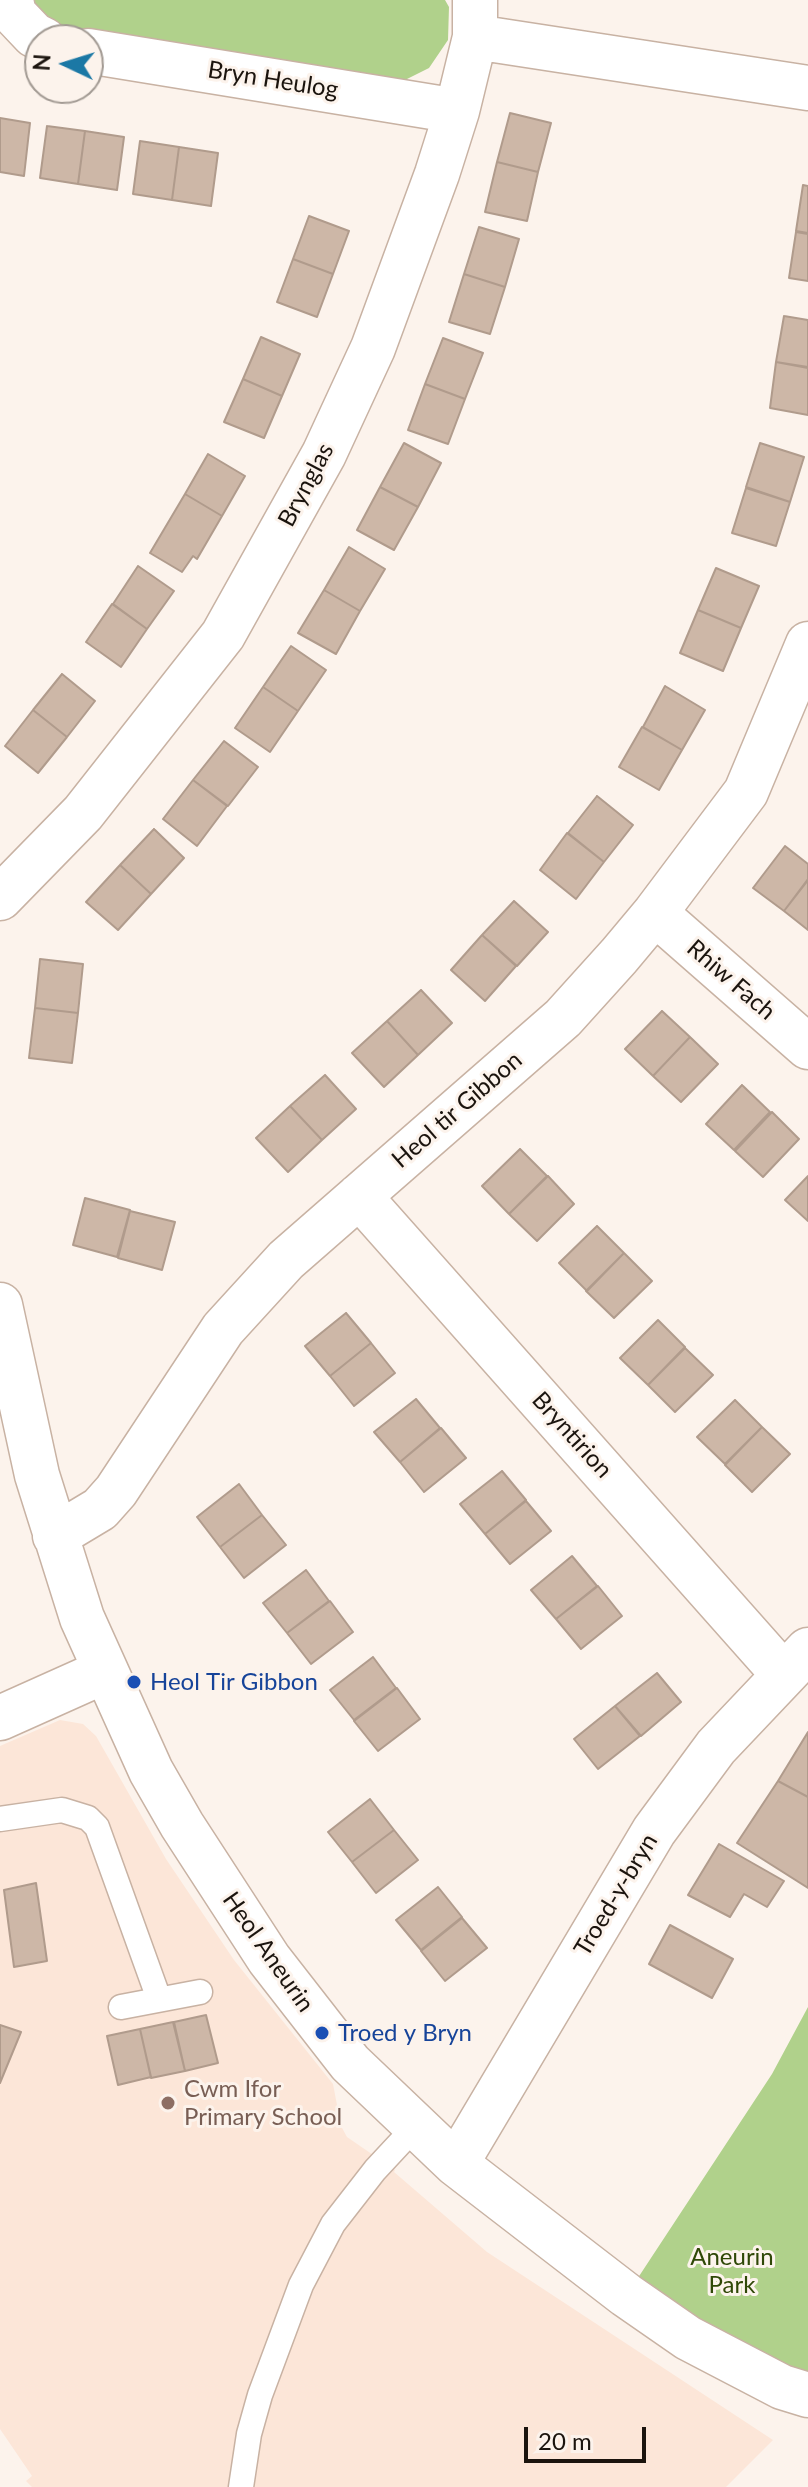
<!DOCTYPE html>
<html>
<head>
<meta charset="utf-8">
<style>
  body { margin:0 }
  #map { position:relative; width:808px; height:2487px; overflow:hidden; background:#fcf3ec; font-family:Lato,sans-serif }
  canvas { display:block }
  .north { position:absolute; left:24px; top:24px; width:80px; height:80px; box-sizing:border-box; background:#fcf3ec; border:2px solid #a29a93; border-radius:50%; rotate:274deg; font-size:22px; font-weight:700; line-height:32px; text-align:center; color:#1b140e }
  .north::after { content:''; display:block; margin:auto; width:28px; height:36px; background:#1b78a5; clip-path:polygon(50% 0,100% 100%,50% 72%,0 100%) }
  .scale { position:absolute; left:524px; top:2427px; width:122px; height:36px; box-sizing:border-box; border:4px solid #1b140e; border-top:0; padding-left:10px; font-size:24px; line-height:28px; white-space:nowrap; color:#1b140e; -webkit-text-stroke:6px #fcf3ec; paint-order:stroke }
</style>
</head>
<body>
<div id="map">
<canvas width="808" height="2487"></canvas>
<div class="north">N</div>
<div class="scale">20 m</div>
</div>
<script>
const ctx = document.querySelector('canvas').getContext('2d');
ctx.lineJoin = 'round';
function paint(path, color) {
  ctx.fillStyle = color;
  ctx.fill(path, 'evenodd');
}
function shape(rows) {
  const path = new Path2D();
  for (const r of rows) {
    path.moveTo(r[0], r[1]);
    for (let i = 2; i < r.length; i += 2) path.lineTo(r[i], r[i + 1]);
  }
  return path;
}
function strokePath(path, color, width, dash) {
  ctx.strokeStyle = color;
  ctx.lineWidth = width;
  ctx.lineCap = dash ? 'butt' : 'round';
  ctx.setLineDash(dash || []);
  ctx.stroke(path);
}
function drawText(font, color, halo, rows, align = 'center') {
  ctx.font = font + ' Lato,sans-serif';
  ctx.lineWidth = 6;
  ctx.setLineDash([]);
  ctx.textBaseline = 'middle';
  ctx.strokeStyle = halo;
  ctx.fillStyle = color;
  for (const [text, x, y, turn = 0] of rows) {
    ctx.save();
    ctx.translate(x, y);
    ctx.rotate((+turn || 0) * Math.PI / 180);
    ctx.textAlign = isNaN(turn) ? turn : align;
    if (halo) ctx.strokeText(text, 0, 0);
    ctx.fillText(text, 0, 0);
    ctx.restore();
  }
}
paint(shape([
  [60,1720,83,1724,96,1736,166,1859,234,1960,333,2084,341,2126,347,2137,395,2170,394,2172,487,2252,773,2440,726,2487,32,2487,26,2481,32,2476,0,2429,0,1746]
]), '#fce6d8');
paint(shape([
  [27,0,445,0,449,7,448,40,429,68,405,80,386,81,67,32,37,17],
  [808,2007,808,2395,626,2296,772,2074]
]), '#b0d18b');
const building = shape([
  [510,113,551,123,538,172,497,162,510,113],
  [0,118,30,123,24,176,0,172,0,118],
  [47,126,85,131,78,184,40,178,47,126],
  [85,131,124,137,117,190,78,184,85,131],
  [140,141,179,147,172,200,133,194,140,141],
  [179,147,218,153,211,206,172,200,179,147],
  [497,162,538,172,527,221,485,212,497,162],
  [803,185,808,186,808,233,796,231,803,185],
  [309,216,349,231,333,274,293,259,309,216],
  [479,227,519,239,505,287,464,274,479,227],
  [796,232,808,234,808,281,789,278,796,232],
  [293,259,333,274,317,317,277,302,293,259],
  [464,274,505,287,490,334,449,322,464,274],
  [784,316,808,320,808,367,776,362,784,316],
  [261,337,300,354,282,396,243,379,261,337],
  [443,338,483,353,465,399,425,384,443,338],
  [776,362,808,368,808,415,770,408,776,362],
  [243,379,282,396,264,438,224,422,243,379],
  [425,384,465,399,448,444,408,430,425,384],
  [404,443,441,463,418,507,380,487,404,443],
  [760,443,804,457,790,502,746,487,760,443],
  [208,454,245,476,222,516,185,494,208,454],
  [380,487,418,507,394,550,357,530,380,487],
  [746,488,790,502,776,546,732,533,746,488],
  [185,494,222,516,197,559,193,556,182,572,150,553,185,494],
  [349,547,385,569,360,611,324,590,349,547],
  [138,566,174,591,147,629,113,604,138,566],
  [716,568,759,586,741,628,698,610,716,568],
  [324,590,360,611,336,654,298,633,324,590],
  [112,604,147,629,121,667,86,642,112,604],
  [698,610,741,628,723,671,680,653,698,610],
  [291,646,326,670,298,711,263,687,291,646],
  [62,674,95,701,67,737,33,710,62,674],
  [665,686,705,710,682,750,643,727,665,686],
  [263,687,298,711,270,752,235,728,263,687],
  [33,710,67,737,38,773,5,746,33,710],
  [642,727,682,750,659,790,619,767,642,727],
  [224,741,258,767,228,806,193,780,224,741],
  [193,780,227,806,197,846,163,819,193,780],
  [597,796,633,825,604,862,568,833,597,796],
  [154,829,184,858,151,894,120,865,154,829],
  [567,833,604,862,576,899,540,870,567,833],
  [785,846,808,864,808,879,784,911,753,888,785,846],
  [120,865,151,894,118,930,86,902,120,865],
  [808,880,808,930,784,911,808,880],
  [514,901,548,932,517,966,482,935,514,901],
  [482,935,516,966,485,1001,451,970,482,935],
  [40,959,83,964,78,1013,35,1008,40,959],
  [421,990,452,1023,418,1055,387,1021,421,990],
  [35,1008,78,1013,72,1063,29,1058,35,1008],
  [662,1011,690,1037,653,1076,625,1049,662,1011],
  [387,1021,418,1055,384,1087,352,1053,387,1021],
  [690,1037,718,1064,681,1102,653,1076,690,1037],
  [325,1075,356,1109,322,1140,290,1106,325,1075],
  [742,1085,770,1112,734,1150,706,1124,742,1085],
  [290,1106,322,1140,288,1172,256,1138,290,1106],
  [772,1112,799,1139,763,1177,735,1151,772,1112],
  [520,1149,547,1176,509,1214,482,1186,520,1149],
  [548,1176,574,1204,537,1241,509,1214,548,1176],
  [808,1176,808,1221,785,1200,808,1176],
  [85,1198,130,1210,117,1257,73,1245,85,1198],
  [130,1211,175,1222,162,1270,118,1258,130,1211],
  [597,1226,624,1253,587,1291,559,1263,597,1226],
  [624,1253,652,1281,614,1318,586,1291,624,1253],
  [346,1313,371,1343,330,1376,305,1346,346,1313],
  [658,1320,685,1347,648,1385,620,1358,658,1320],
  [371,1343,395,1373,354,1406,330,1376,371,1343],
  [685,1348,713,1375,675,1412,648,1385,685,1348],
  [416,1399,440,1428,400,1462,374,1432,416,1399],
  [735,1400,762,1427,725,1464,697,1437,735,1400],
  [762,1427,790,1454,752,1492,725,1465,762,1427],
  [441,1428,466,1458,424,1492,400,1462,441,1428],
  [502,1471,526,1500,485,1534,460,1504,502,1471],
  [239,1484,262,1515,220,1547,197,1517,239,1484],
  [526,1501,551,1531,510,1564,485,1534,526,1501],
  [262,1515,286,1545,244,1578,220,1547,262,1515],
  [572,1556,597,1586,556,1619,531,1590,572,1556],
  [306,1570,329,1601,287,1633,263,1603,306,1570],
  [598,1586,622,1616,581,1649,556,1619,598,1586],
  [330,1601,353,1632,311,1664,287,1633,330,1601],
  [373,1657,396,1688,354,1720,330,1690,373,1657],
  [657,1673,681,1702,641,1736,615,1706,657,1673],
  [397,1688,420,1719,378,1751,354,1721,397,1688],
  [615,1706,640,1736,598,1769,574,1739,615,1706],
  [808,1732,808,1797,778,1781,808,1732],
  [778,1781,808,1797,808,1888,737,1843,778,1781],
  [370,1799,394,1830,352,1862,328,1832,370,1799],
  [394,1830,418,1860,376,1893,352,1862,394,1830],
  [719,1844,784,1881,767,1907,744,1894,730,1917,688,1895,719,1844],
  [36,1883,47,1961,14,1967,4,1890,36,1883],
  [438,1887,462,1917,421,1950,396,1920,438,1887],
  [462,1918,487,1948,445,1981,421,1951,462,1918],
  [670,1925,733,1959,712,1998,649,1964,670,1925],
  [206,2015,218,2063,185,2071,174,2022,206,2015],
  [173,2022,185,2071,151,2078,140,2029,173,2022],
  [0,2025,21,2032,0,2083,0,2025],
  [140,2029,151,2077,118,2085,107,2036,140,2029]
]);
paint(building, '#cdb7a7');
strokePath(building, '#b09b8c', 2);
const lane = shape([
  [0,1819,62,1810,88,1818,97,1827,159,1999],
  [121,2007,200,1992],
  [241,2487,249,2434,260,2395,301,2285,333,2224,375,2170,415,2127]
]);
const street = shape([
  [11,0,14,14,34,35,44,40],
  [475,37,808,88],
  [88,51,457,111],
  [0,898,83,813,223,635,324,454,373,348,437,174,457,111,475,37,475,0],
  [655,913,808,1047],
  [359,1196,784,1675],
  [0,1305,37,1475,82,1618,151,1771,182,1825,269,1959,350,2063,456,2164,626,2295,688,2338,782,2387,808,2395],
  [55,1536,100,1509,116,1491,223,1329,286,1260,563,1018,619,956,655,913,746,792,808,644],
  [0,1718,105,1671],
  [456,2164,654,1831,716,1747,808,1650]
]);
strokePath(lane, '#c8b2a3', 27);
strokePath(street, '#c8b2a3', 47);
strokePath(lane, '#fff', 24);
strokePath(street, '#fff', 44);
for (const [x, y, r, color] of [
  [134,1682,8,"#1a4fb4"],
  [322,2033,8,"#1a4fb4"],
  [168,2103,8,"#8d6e63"]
]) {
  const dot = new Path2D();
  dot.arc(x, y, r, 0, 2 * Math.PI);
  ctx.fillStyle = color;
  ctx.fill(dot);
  strokePath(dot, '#fcf3ec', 3);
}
drawText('24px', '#1b140e', '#fcf3ec', [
  ["Bryn Heulog",273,80,9],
  ["Brynglas",306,485,-62],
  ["Rhiw Fach",731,980,41],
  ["Heol tir Gibbon",457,1110,-41],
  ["Bryntirion",572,1435,48],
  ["Troed-y-bryn",616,1895,-59],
  ["Heol Aneurin",268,1952,55]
]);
drawText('24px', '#164399', '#fcf3ec', [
  ["Heol Tir Gibbon",150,1682],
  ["Troed y Bryn",338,2033]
], 'left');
drawText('24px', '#785e54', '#fcf3ec', [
  ["Cwm Ifor",184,2089],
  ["Primary School",184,2117]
], 'left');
drawText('24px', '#2f4807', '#fcf3ec', [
  ["Aneurin",732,2257],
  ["Park",732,2285]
]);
</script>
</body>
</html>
